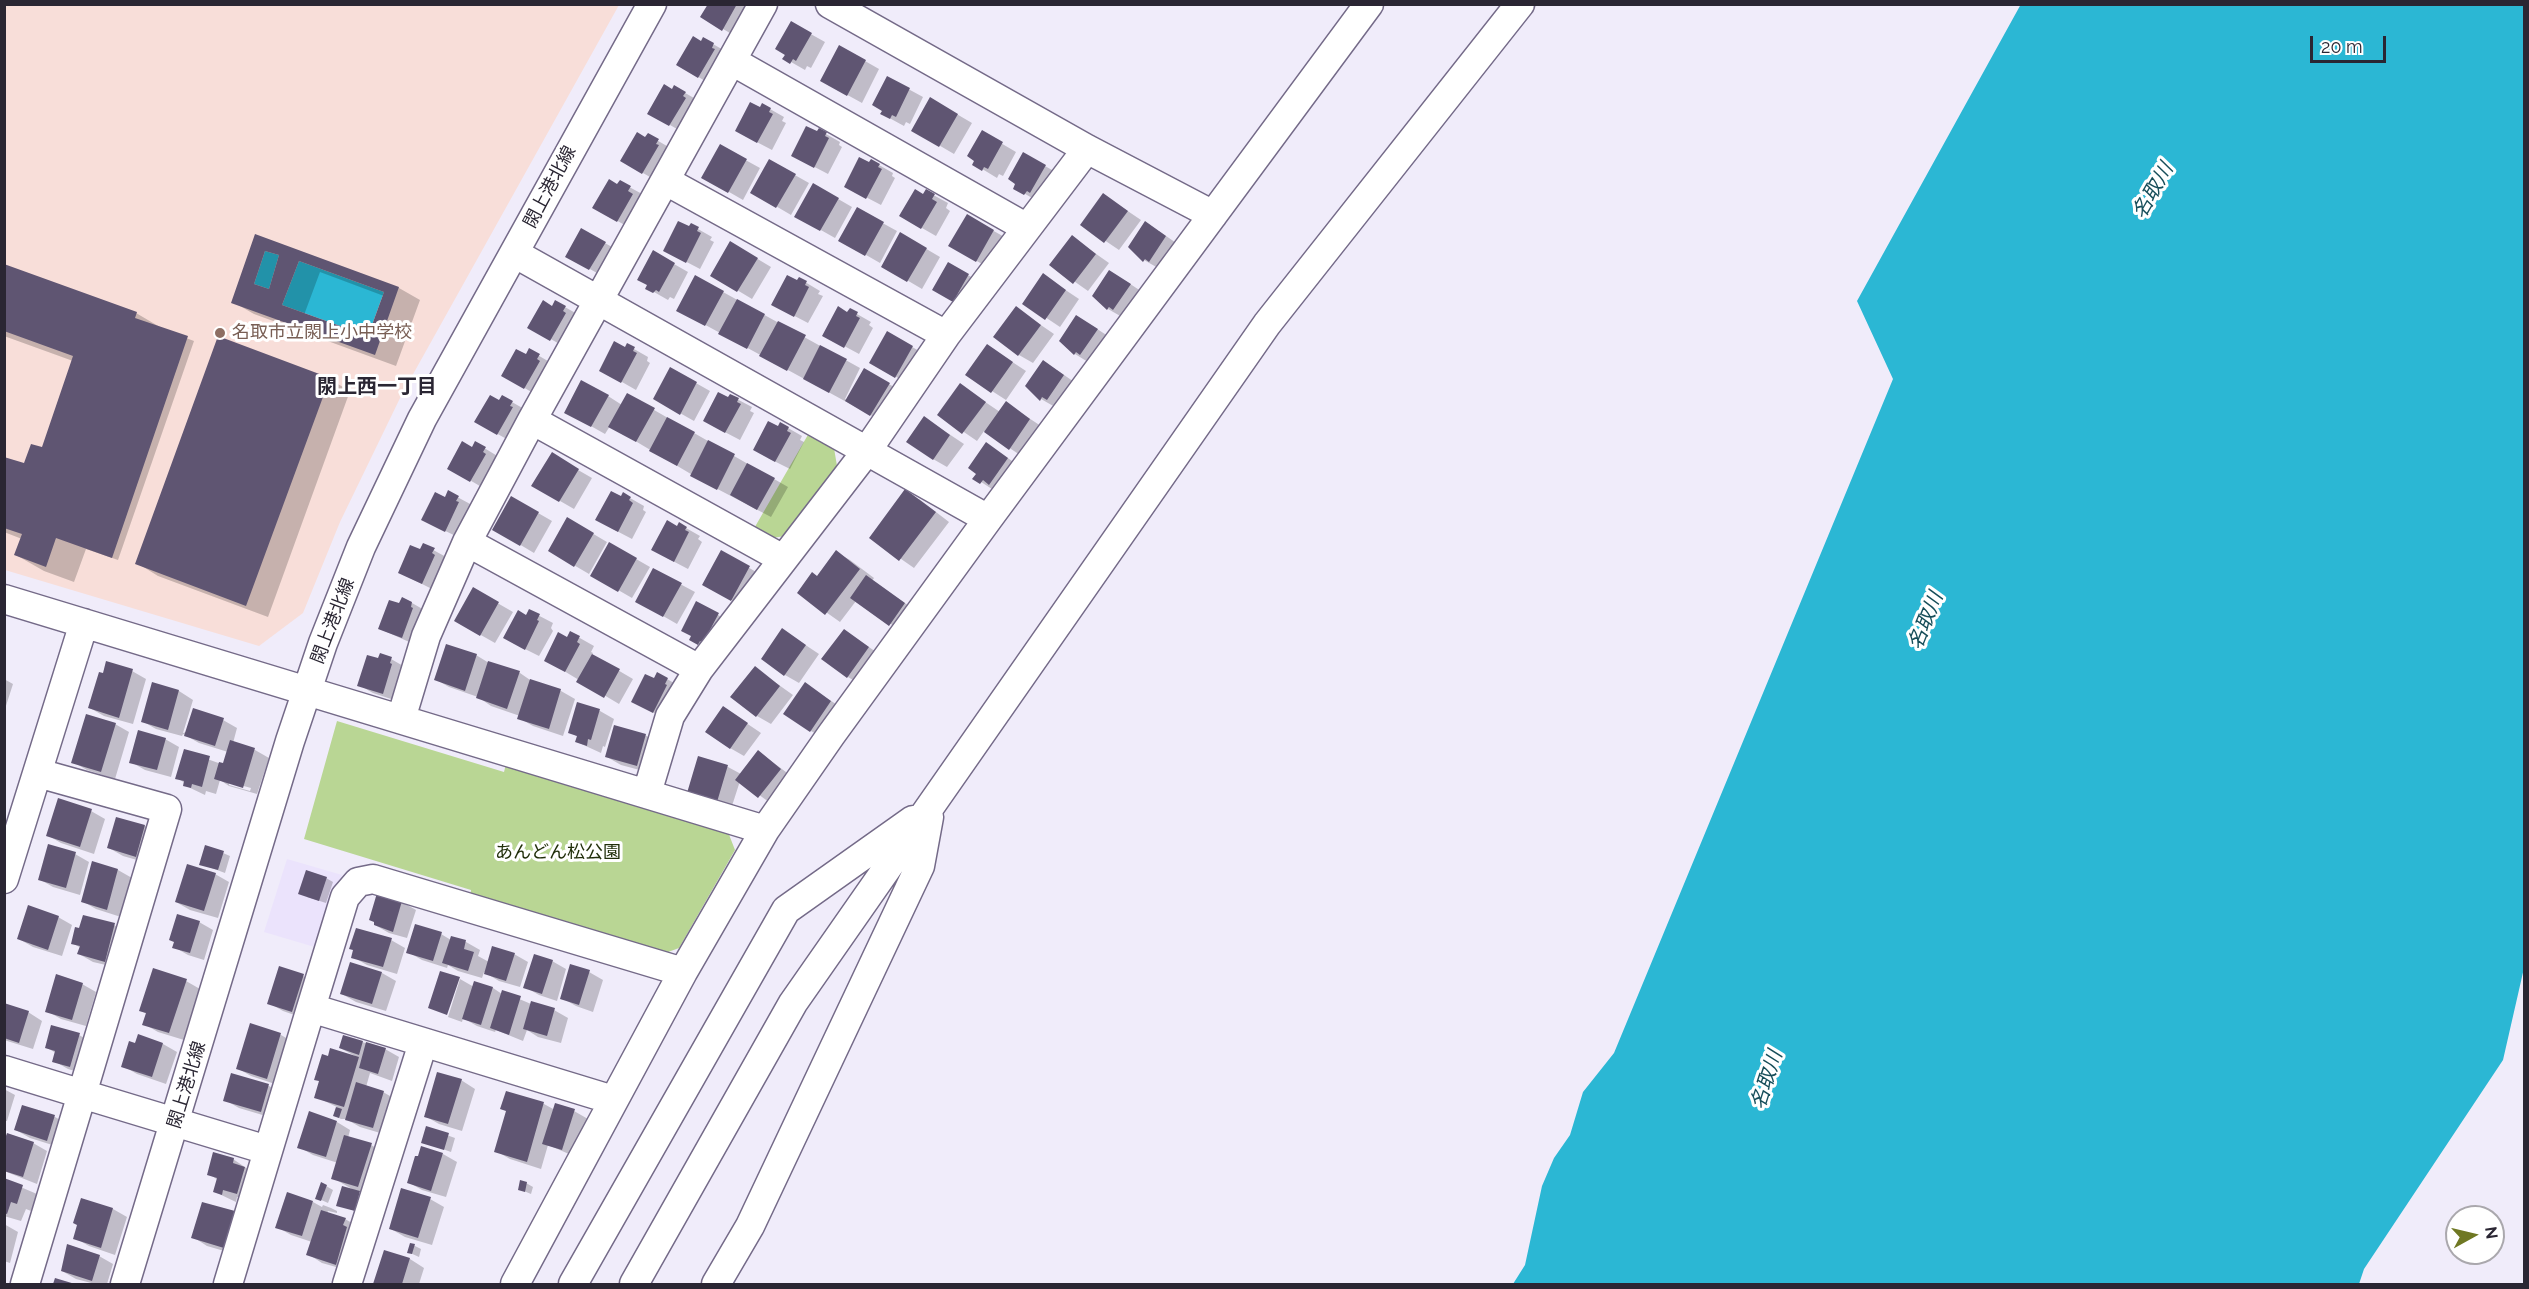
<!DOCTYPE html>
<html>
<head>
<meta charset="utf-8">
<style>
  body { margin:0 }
  #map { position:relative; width:2529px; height:1289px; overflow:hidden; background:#f0ecfa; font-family:Raleway,sans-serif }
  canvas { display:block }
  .frame { position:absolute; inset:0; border:6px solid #2a2633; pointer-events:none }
  .north { position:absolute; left:2445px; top:1205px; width:60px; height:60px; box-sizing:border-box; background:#fff; border:2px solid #aaa8ad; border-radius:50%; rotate:82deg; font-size:16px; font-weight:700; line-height:24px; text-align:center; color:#2a2633 }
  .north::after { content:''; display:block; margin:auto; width:21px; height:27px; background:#6f7823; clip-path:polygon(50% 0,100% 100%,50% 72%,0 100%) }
  .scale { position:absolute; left:2310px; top:36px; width:76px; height:27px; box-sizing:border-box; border:3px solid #2a2633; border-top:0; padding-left:8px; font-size:18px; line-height:21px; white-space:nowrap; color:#2a2633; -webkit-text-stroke:4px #fff; paint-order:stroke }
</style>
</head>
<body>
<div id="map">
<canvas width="2529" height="1289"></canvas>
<div class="frame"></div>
<div class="north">N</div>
<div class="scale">20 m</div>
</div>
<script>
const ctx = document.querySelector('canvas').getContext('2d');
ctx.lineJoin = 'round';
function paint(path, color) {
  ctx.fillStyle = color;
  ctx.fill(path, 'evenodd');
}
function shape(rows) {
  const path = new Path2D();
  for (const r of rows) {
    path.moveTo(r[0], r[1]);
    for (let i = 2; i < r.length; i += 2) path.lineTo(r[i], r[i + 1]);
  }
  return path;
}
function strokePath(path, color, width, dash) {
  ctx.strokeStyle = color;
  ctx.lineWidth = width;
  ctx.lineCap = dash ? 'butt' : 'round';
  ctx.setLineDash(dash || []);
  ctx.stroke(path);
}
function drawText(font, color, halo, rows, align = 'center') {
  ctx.font = font + ' Raleway,"Noto Sans JP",sans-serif';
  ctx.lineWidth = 6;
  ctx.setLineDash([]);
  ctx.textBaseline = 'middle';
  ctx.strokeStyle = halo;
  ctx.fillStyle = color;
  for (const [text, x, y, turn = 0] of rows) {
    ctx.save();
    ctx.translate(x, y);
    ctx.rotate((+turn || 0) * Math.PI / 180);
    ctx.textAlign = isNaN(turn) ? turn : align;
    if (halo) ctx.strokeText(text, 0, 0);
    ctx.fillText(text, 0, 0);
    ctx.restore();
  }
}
paint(shape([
  [287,859,342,875,318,948,264,932]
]), '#ebe3fc');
paint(shape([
  [4,5,619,5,402,394,340,522,303,613,259,646,5,570]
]), '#f8ded9');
paint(shape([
  [809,433,834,448,837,466,785,536,766,539,752,532],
  [337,721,504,772,506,764,728,832,735,850,679,948,660,955,470,898,471,890,304,839]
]), '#b9d694');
paint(shape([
  [2021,4,2524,5,2524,968,2503,1060,2364,1269,2359,1284,1513,1284,1525,1265,1542,1186,1554,1158,1570,1135,1583,1092,1614,1053,1893,379,1857,301],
  [265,251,279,255,269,289,254,284],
  [299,261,384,292,368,336,282,305]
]), '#2bb7d4');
paint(shape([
  [710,4,752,5,737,37,702,17],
  [791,23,825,42,811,68,807,66,805,70,784,58],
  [704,39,727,52,712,85,678,65],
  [865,61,879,69,862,103,822,81],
  [888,78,923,97,910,124,906,122,904,126,882,114],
  [675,87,699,101,684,133,649,113],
  [931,99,972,123,954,154,913,130],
  [763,105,784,117,782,121,786,123,772,150,751,139],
  [819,130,840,142,839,145,842,147,828,174,807,163],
  [982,132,1016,152,1003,176,999,174,997,178,974,164],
  [648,135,672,149,657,181,622,161],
  [720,146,760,168,743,200,703,177],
  [1024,154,1059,174,1039,202,1015,188],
  [770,161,809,183,791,215,752,192],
  [872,161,893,173,892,176,895,178,881,205,860,194],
  [620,182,644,195,632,229,594,208],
  [814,185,852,207,835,238,796,216],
  [926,191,948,203,946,208,950,211,936,236,901,216],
  [1104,195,1141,220,1119,250,1082,225],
  [857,209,897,231,880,263,840,240],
  [967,216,1008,239,991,269,950,246],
  [691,225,712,237,710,240,714,242,700,269,679,258],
  [582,230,619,251,604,277,567,256],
  [1159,231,1179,245,1158,268,1144,260],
  [901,234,940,257,922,289,883,266],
  [256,236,399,288,420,300,396,366,254,314,233,302],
  [320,272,384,296,369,338,304,315],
  [1072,237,1109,263,1088,291,1051,265],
  [731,243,771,267,752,299,712,275],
  [653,252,688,272,674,299,670,297,668,300,647,288],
  [948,264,982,283,968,309,934,290],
  [4,266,136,313,165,330,194,341,118,560,86,549,74,582,44,571,16,555,22,539,4,532,4,458,25,465,43,449,73,361,4,336],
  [1043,275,1079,299,1060,327,1024,303],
  [696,277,860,368,845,399,847,400,864,370,903,392,885,423,678,310],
  [800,279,820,291,818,294,823,296,808,323,787,312],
  [1124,280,1144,293,1122,317,1108,309],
  [556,302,579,315,565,347,529,327,553,308],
  [1016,308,1054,334,1033,363,1019,355],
  [850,310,871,322,869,325,873,328,859,354,824,335],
  [1091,325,1111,338,1088,362,1075,354,1060,341],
  [888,333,926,355,909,384,871,363],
  [627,345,648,357,647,361,650,363,636,390,615,378],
  [988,346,1026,371,1006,400,967,375],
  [529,350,553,364,538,396,503,375,526,356],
  [671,369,710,391,694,421,655,399],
  [1057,370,1077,384,1055,407,1041,399,1027,386],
  [329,379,350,391,268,617,158,576,137,563],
  [960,385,1000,412,1006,403,1044,428,1023,457,984,431,977,441,939,415],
  [628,395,788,487,771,517,706,483,610,426,605,434,566,412,608,396,622,405],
  [731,396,752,407,750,411,754,413,740,440,719,429],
  [503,397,526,410,512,442,476,422,500,402],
  [925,418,964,444,947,467,933,459],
  [781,424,802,436,800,440,804,442,790,469,768,458],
  [476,443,499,457,485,489,449,468,473,449],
  [987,444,1021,467,995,491,975,478],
  [552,455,592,478,574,509,534,486],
  [448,492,472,505,460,538,437,527],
  [623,494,644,506,643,510,646,512,632,539,611,528],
  [512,498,552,521,534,553,494,529],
  [919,499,949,522,914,568,871,538],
  [568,519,607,542,589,574,550,551],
  [679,524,700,536,698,539,702,542,688,569,667,558],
  [610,544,650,567,632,598,592,575],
  [424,545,448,558,436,591,400,573,421,551],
  [722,552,763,576,745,608,704,584],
  [836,552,850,560,874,578,872,581,918,612,903,632,856,601,840,622,799,593,817,577],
  [654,570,695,592,677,624,637,601],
  [473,589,513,612,495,643,456,621],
  [412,603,426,611,416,645,380,629,400,605],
  [697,603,732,623,712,651,691,639],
  [530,611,553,623,551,628,553,631,539,656,519,646],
  [783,630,819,654,799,683,785,675],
  [844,630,882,656,861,685,848,677],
  [571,633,594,646,591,652,593,653,592,655,633,679,619,704,559,668],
  [476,655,489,663,520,673,533,682,561,691,575,699,563,736,533,726,519,718,520,716,491,706,478,697,449,687,435,679],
  [391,659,405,667,397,701,373,693,359,685,379,660],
  [755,668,793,695,771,724,757,716],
  [132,671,146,679,133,724,104,716,90,708],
  [4,679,13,684,4,712],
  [667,679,681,687,667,720,647,709],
  [153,684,179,691,193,700,183,733,223,720,237,728,233,743,255,750,269,758,257,794,229,786,220,780,216,794,206,791,205,795,184,785,185,783,177,778,185,751,224,765,228,752,199,743,183,734,182,736,156,729,142,721],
  [229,782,251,788,250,791,229,785],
  [805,684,845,710,825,739,811,731],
  [578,704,600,711,614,719,605,747,603,746,601,753,577,742,578,737,570,732],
  [724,708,761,733,744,756,730,748],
  [115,724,129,732,115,779,87,770,73,762],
  [645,735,659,744,651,773,621,765,607,757],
  [165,739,179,747,171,777,145,770,131,762],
  [759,752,794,778,773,805,740,781,731,809,703,800,699,758,728,767,741,774],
  [91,811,105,819,94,854,61,843,47,835],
  [117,818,145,826,159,834,151,864,123,856,109,848],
  [223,853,230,856,225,873,201,864],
  [75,854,89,862,80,895,53,887,39,879],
  [94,863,118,870,132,878,121,917,96,909,82,901],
  [215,874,229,882,218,918,190,910,176,902],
  [326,878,333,882,326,903,307,897],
  [402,902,416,910,407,938,389,933,375,925],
  [58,917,72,925,62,956,33,947,19,939],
  [199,922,213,930,204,960,188,955,174,947],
  [114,925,128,933,119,968,93,962,79,954,81,948,72,943],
  [441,934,451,940,452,937,466,942,480,950,478,956,489,962,514,954,528,962,520,987,499,981,484,972,482,978,458,971,448,965,447,968,422,960,408,952],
  [391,940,405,948,397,974,367,965,353,957,355,951],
  [552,961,566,969,557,1001,539,995,525,987],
  [589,972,603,980,593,1012,576,1006,562,998],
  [382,973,396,981,386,1011,356,1002,342,994],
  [303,976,317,984,306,1019,283,1011,269,1003],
  [460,979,474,987,493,988,502,994,503,992,531,1004,554,1010,568,1018,561,1043,538,1037,527,1030,523,1041,496,1030,495,1032,477,1026,463,1018,462,1022,448,1017],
  [186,981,200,989,184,1040,158,1032,144,1024,147,1014,141,1011],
  [82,984,96,992,86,1026,61,1019,47,1011],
  [4,1005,28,1012,42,1021,33,1049,4,1040],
  [251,1025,281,1035,295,1043,281,1086,251,1076,237,1068],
  [79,1035,93,1043,85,1074,68,1069,54,1061,56,1053,47,1048],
  [139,1036,163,1044,177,1052,166,1084,137,1074,123,1066],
  [362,1042,385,1049,399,1057,392,1081,370,1073,366,1087,383,1092,397,1100,387,1135,360,1127,346,1119,341,1119,335,1116,337,1107,316,1097,329,1058,355,1056,340,1048],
  [232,1075,269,1086,283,1094,276,1119,239,1108,225,1100],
  [461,1080,475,1089,462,1131,439,1124,425,1116],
  [4,1089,15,1095,7,1121,4,1121],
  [507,1093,544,1104,555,1110,574,1111,588,1119,576,1157,548,1145,541,1169,510,1159,496,1151,508,1112],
  [23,1107,55,1117,69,1125,62,1148,30,1138,16,1130],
  [337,1122,350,1130,348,1138,371,1145,385,1153,373,1194,354,1190,366,1197,361,1213,338,1205,352,1189,333,1178,338,1163,313,1155,299,1147],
  [427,1128,455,1138,451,1152,423,1142],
  [4,1134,33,1143,47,1151,37,1184,4,1171],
  [443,1154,457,1162,446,1197,422,1190,408,1182],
  [233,1159,258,1176,251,1201,237,1197,236,1202,215,1192,218,1180,209,1174],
  [4,1180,37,1194,31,1211,26,1209,21,1221,4,1216],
  [526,1183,533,1187,531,1194,519,1189],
  [326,1186,333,1190,328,1203,317,1198],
  [82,1199,113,1209,127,1217,115,1255,89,1246,75,1238],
  [430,1199,444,1207,432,1245,405,1237,391,1229],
  [313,1202,322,1207,323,1205,331,1208,337,1211,337,1213,328,1211,327,1214,345,1219,359,1227,350,1271,322,1263,308,1254,312,1242,291,1235,277,1227],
  [234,1213,248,1221,238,1255,207,1246,193,1237],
  [4,1224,18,1232,10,1263,4,1261],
  [411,1244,421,1249,419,1257,408,1252],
  [385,1252,410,1259,424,1268,419,1284,375,1284],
  [99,1256,113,1264,107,1284,95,1284,76,1279,62,1271]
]), '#0003');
paint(shape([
  [708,4,737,4,722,31,700,17],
  [791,21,812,33,796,61,793,59,790,64,782,59,785,55,775,49],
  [693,36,701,41,703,37,714,43,712,48,715,49,698,78,676,65],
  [839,45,866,60,847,96,820,81],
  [887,76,910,88,896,117,892,115,890,119,880,114,882,111,872,105],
  [664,84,672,89,674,85,686,92,683,96,686,98,669,126,647,114],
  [930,97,958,114,939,147,911,131],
  [750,102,760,107,762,103,771,108,769,112,773,114,757,143,735,131],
  [806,126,817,131,819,128,827,132,825,136,829,138,814,168,791,156],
  [982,130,1003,142,988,169,984,167,982,171,972,165,974,161,967,156],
  [637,132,645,137,648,133,659,139,656,144,659,145,642,174,620,161],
  [720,144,747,159,728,193,701,178],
  [1023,152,1046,165,1030,193,1027,191,1024,195,1013,189,1015,184,1008,179],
  [859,157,869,162,871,159,880,164,878,167,882,169,866,199,844,187],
  [769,159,796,174,776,208,750,193],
  [609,179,617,184,620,180,631,186,628,191,633,194,617,222,592,208],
  [813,183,839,198,820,231,794,217],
  [915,189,923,194,926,189,935,194,932,199,937,202,921,229,899,216],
  [1103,193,1128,211,1104,243,1080,225],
  [857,207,884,222,865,256,838,241],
  [967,214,994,230,976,262,948,246],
  [678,221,689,226,691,223,699,227,697,231,701,233,686,263,663,251],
  [1145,221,1166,236,1149,262,1145,259,1143,262,1128,247],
  [581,228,606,242,589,270,565,257],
  [900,232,927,248,907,282,881,267],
  [255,234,399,287,375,355,231,303],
  [265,251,279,255,269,289,254,284],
  [299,261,384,292,368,336,282,305],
  [1072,235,1096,254,1073,284,1049,265],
  [730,241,758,258,737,292,710,276],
  [653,250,675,263,659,292,656,290,653,293,645,289,647,285,637,280],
  [948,262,969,274,953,302,932,290],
  [4,264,137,312,135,318,188,336,112,558,56,538,46,567,14,555,22,534,4,528,4,457,24,463,31,444,42,447,73,356,4,331],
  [1109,270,1131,284,1113,310,1109,307,1107,310,1092,296],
  [1043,273,1066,290,1045,320,1022,304],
  [695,275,724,291,705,326,676,311],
  [787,275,797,280,799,277,807,281,805,285,809,287,794,317,771,305],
  [737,299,765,314,747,349,718,334],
  [543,300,552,306,555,300,566,306,563,311,566,313,550,341,527,328],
  [838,306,847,312,850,308,858,312,856,316,860,318,844,348,822,336],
  [1016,306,1041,325,1018,356,993,337],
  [1076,315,1098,329,1080,355,1076,352,1074,355,1059,341],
  [778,321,806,335,787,371,759,356],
  [887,331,913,346,895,378,869,363],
  [218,336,330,378,246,606,135,564],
  [614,341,625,347,627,343,635,347,633,351,637,353,621,383,599,371],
  [987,344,1013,362,991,393,965,375],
  [820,345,847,359,829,393,803,379],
  [529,348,540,354,537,359,540,361,524,389,501,376,516,349,526,354],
  [1043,360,1064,375,1047,400,1042,397,1040,401,1025,386],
  [670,367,697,382,680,415,653,399],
  [864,368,890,383,870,416,845,401],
  [581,380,609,395,591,427,564,413],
  [960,383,986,402,962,434,937,415],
  [718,392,728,397,730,394,739,398,737,402,741,404,725,433,703,421],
  [627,393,655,408,636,442,608,427],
  [490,395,499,400,502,395,513,401,510,406,513,407,497,435,474,422],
  [1006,401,1030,419,1009,450,984,432],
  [924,416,950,435,933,460,906,442],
  [667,417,695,432,677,466,649,451],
  [768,421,778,426,780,422,789,427,787,431,791,433,775,462,753,450],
  [708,440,735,454,717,490,690,476],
  [462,441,472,447,475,441,486,447,483,452,486,454,470,482,447,469],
  [986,442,1008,458,989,485,983,480,980,484,972,479,976,474,968,468],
  [552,452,579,469,559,502,531,486],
  [747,463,775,478,757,510,730,495],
  [905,489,936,512,899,561,869,538],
  [448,490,459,496,456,501,459,502,445,532,421,520,435,492,445,497],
  [611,491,621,496,623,492,631,497,629,500,633,503,618,532,595,520],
  [511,496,539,512,520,546,492,530],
  [567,517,594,533,574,567,548,551],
  [667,520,677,526,679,522,687,527,685,530,689,532,674,562,651,550],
  [609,542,637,558,618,592,590,576],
  [423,543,435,548,432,553,435,555,422,584,398,573,410,545,420,549],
  [721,550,750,566,731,601,702,585],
  [836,550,860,569,825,615,797,593,812,572,817,576],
  [653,568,682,583,663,617,635,602],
  [866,575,905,603,889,626,850,598],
  [473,587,499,602,480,636,454,621],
  [402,597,412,602,411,607,413,608,402,638,378,629,389,600,399,603],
  [696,601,719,613,703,643,700,641,698,645,689,640,691,636,681,631],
  [529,609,540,614,537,620,539,621,525,650,503,638,518,610,526,615],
  [782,628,806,645,784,676,761,659],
  [844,629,869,647,847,678,821,659],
  [570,631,580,636,577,642,580,644,565,672,544,661,558,632,567,637],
  [446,644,477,654,465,691,434,680],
  [380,653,392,657,390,663,392,664,383,694,357,686,367,655,378,658],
  [592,654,620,669,604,698,576,682],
  [106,661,133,669,119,718,88,708,99,672,103,673],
  [488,661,520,671,507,709,476,698],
  [755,666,780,686,756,717,730,697],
  [657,672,668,678,665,684,667,685,653,713,631,702,645,674,654,678],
  [530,679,561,689,549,729,517,719],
  [152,682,179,690,168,730,141,722],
  [805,682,831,701,810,732,783,714],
  [577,702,600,709,591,740,588,739,587,746,575,742,577,736,568,733],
  [723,706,748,723,730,749,705,732],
  [193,708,224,718,215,746,184,736],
  [86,714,116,723,101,772,71,763],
  [614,725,646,734,637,766,605,757],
  [138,730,166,738,157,770,129,763],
  [230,740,255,748,243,788,214,779,219,762,223,763],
  [184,749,210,756,202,787,192,784,191,788,183,786,184,781,175,779],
  [758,750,781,769,758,798,735,780],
  [698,756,728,765,717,802,687,793],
  [58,798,92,809,80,847,46,836],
  [116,817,145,825,136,857,107,848],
  [48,844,76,852,66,888,38,880],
  [205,845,224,851,218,870,199,865],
  [92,861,118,869,107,910,81,902],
  [187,864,216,873,204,911,175,902],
  [306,870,327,877,319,901,298,894],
  [377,893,402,901,393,932,374,925,374,922,369,920],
  [28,905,59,916,48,950,17,939],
  [177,914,200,921,190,953,172,948,174,942,169,940],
  [83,915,115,923,105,962,77,954,80,946,71,944,75,927,79,928],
  [415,924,442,932,433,961,406,953],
  [356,928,392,938,383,967,351,958,353,950,349,949],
  [451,936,466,940,464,949,474,952,468,971,442,963],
  [492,946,515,953,506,981,484,974],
  [534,954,553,960,542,994,523,988],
  [350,962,382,972,372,1004,340,994],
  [570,964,590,970,579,1005,560,999],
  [279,966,304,974,292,1012,267,1004],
  [153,968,187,979,169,1033,142,1025,146,1013,139,1011],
  [440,971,460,977,447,1015,428,1008],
  [56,974,83,983,72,1020,45,1012],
  [474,981,493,987,481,1025,462,1019],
  [502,990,521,996,509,1035,490,1028],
  [531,1001,555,1008,547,1036,523,1029],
  [4,1003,29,1011,19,1043,4,1038],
  [250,1023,281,1033,267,1079,236,1069],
  [51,1025,80,1033,70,1067,52,1062,55,1051,45,1048],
  [138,1034,163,1043,152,1077,121,1067,129,1041,135,1043],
  [343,1035,363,1041,359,1055,339,1048],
  [366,1042,386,1048,378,1074,359,1068],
  [330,1048,359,1057,344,1107,314,1098,319,1081,314,1080,322,1054,328,1056],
  [437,1072,462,1079,448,1124,424,1117],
  [231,1073,269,1084,261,1112,223,1101],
  [356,1082,384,1091,373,1128,345,1120],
  [506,1091,544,1102,527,1162,494,1152,506,1111,500,1109],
  [555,1103,575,1109,562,1150,542,1144],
  [22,1105,55,1115,47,1141,14,1130],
  [336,1107,342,1109,339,1118,333,1116],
  [309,1111,337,1121,326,1157,297,1148],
  [426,1126,449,1133,444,1150,421,1143],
  [7,1133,34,1142,23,1177,4,1171,4,1142],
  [344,1135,372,1143,358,1187,331,1179],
  [421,1146,443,1153,431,1191,407,1183,415,1156,418,1156],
  [213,1152,234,1158,233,1163,245,1167,237,1194,223,1190,222,1195,213,1192,217,1178,207,1175],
  [4,1178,23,1185,17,1204,11,1202,7,1214,4,1213],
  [520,1180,527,1182,525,1192,518,1190],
  [321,1182,327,1185,321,1201,315,1199],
  [342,1186,360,1191,355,1211,336,1206],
  [401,1188,431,1197,418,1238,389,1229],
  [287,1192,313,1201,302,1236,275,1228],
  [81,1198,113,1208,101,1248,73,1239,77,1225,73,1223],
  [202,1202,235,1211,224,1248,191,1238],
  [321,1210,346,1218,343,1225,347,1227,336,1265,306,1255],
  [410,1243,415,1244,412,1254,407,1253],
  [67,1244,100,1255,92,1281,61,1271],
  [384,1250,410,1258,402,1284,373,1284],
  [55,1278,75,1284,53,1284]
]), '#5f5572');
const minor = shape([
  [830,4,1087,149,1213,215],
  [732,61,1027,228],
  [666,181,946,335],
  [514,253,988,519],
  [532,420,783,559],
  [467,542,699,669],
  [4,599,765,830],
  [401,719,426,636,467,542,532,420,763,4],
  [647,793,670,716,699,669,866,452,946,335,1087,149],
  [4,879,84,623],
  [4,1070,82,1094,167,809,38,773],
  [613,1100,311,1008,345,897,358,882,373,879,683,972],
  [25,1284,82,1094,267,1150],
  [125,1284,290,741,323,643,361,547,422,419,652,4],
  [228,1284,311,1008],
  [347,1284,423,1043],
  [515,1284,683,972,765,830,831,735,988,519,1369,4],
  [573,1284,786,910,913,820],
  [634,1284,793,1003,1267,324,1520,4],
  [716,1284,750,1226,920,866,929,817]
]);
strokePath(minor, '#746a88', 31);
strokePath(minor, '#fff', 28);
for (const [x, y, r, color] of [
  [220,333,6,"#8d6e63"]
]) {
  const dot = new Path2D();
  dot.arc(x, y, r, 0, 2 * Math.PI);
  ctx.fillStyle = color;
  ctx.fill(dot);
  strokePath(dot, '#fff', 2);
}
drawText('18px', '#2a2633', '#fff', [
  ["閖上港北線",550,187,-62],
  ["閖上港北線",333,621,-69],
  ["閖上港北線",187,1085,-73]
]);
drawText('18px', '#785e54', '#fff', [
  ["名取市立閖上小中学校",232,333]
], 'left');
drawText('18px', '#212f0b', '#fff', [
  ["あんどん松公園",558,853]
]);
drawText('italic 20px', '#174e5a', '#fff', [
  ["名取川",2153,191,-60],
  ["名取川",1926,621,-68],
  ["名取川",1767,1080,-72]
]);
drawText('bold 20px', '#2a2633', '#fff', [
  ["閖上西一丁目",377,387]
]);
</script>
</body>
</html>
